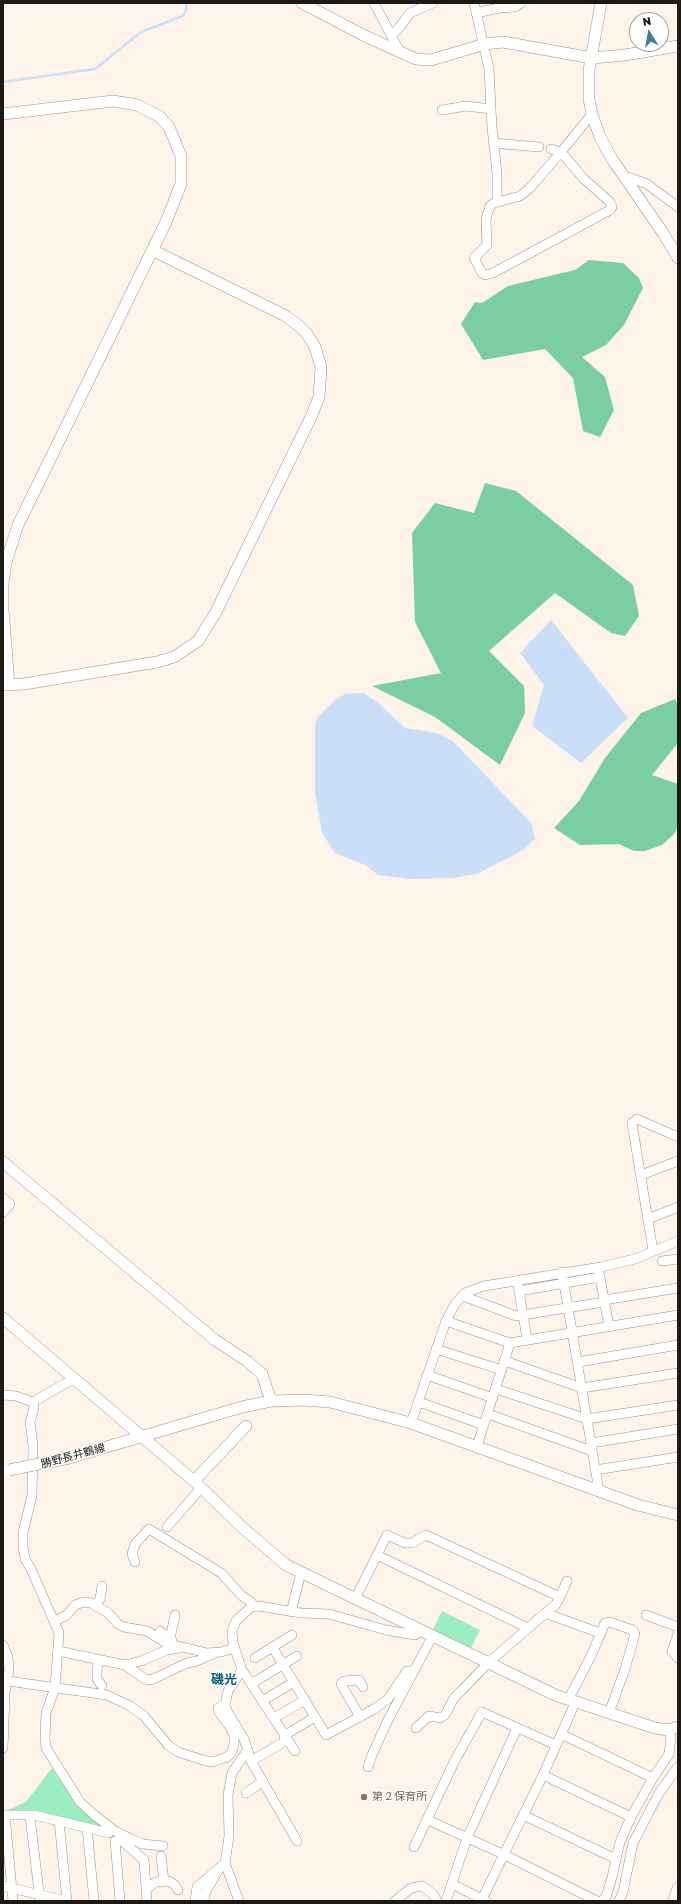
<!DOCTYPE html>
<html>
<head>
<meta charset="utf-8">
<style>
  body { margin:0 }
  #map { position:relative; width:681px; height:1904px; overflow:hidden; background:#fdf3e8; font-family:"Golos Text",sans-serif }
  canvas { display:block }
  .frame { position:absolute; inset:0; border:4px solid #1d1a16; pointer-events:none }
  .north { position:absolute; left:629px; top:12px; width:40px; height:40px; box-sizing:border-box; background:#fff; border:1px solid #a5a3a2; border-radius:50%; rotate:349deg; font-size:11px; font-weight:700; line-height:16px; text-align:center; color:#1d1a16 }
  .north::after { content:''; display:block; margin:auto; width:14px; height:18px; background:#3f7f93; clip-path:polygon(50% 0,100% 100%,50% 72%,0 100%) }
</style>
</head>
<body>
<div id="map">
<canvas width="681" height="1904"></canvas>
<div class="frame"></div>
<div class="north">N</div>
</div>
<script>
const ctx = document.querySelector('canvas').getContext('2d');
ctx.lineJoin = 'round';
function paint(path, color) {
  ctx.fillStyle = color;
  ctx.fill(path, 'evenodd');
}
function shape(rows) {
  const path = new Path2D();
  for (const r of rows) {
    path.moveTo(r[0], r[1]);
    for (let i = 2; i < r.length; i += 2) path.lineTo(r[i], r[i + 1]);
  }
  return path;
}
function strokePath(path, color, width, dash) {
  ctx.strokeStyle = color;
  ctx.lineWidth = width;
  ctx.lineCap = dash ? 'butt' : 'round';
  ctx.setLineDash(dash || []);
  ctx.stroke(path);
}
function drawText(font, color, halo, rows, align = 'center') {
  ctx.font = font + ' "Golos Text","Noto Sans JP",sans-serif';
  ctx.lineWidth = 3;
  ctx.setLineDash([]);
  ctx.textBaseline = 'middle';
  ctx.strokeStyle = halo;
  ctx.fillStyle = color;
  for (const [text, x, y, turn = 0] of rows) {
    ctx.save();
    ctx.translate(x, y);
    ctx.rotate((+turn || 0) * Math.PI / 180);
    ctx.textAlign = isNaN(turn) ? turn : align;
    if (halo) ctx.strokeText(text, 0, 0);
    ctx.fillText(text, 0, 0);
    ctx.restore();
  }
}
paint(shape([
  [442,1611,480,1630,470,1650,432,1632],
  [52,1768,78,1806,107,1830,5,1811,26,1802]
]), '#9beebf');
paint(shape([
  [589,260,623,263,639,278,643,288,624,325,606,345,582,357,605,377,614,410,600,437,583,431,573,378,545,349,483,360,461,324,475,302,482,303,508,286,575,270],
  [485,483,516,491,633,585,639,616,625,636,611,633,555,593,489,651,524,686,525,713,500,765,435,717,372,686,441,673,415,622,412,533,435,503,474,513],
  [675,699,678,705,678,743,652,775,678,784,678,825,675,833,662,845,645,851,634,851,619,844,580,845,554,828,579,801,605,758,641,713]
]), '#7acea0');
paint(shape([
  [551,620,628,718,581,763,532,726,544,685,520,653],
  [363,693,377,702,405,728,437,733,453,741,531,823,535,839,523,850,477,874,452,878,411,879,378,875,365,865,335,853,322,833,315,792,315,726,317,718,335,700,345,694]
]), '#cbdef9');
strokePath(shape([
  [3,82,95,69,141,32,183,16,186,10,186,3]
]), '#cbdef9', 2.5);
const minor = shape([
  [374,3,400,52],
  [474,3,489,69,492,128,497,173,497,202],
  [476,13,499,8,515,7,521,3],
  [391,35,399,28,410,13,433,3],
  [442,110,466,106,491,109],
  [493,143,539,147],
  [551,149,561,152,584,179,610,202,612,207,610,210,493,273,485,275,482,273,474,258,487,245,486,219,490,206,494,203,520,196,530,188,561,152,592,114],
  [625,176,647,184,678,207],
  [641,1175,678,1161],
  [3,1198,10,1204,3,1212],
  [648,1219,678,1207],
  [653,1251,632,1123,637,1119,678,1137],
  [662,1261,678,1259],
  [562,1272,599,1491],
  [599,1273,609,1326],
  [518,1285,527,1339],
  [519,1291,600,1277],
  [463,1296,516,1316,604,1302],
  [604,1300,678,1288],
  [446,1321,510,1343,678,1315],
  [436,1349,502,1370],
  [505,1361,582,1388,678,1373],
  [578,1362,678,1345],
  [427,1375,493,1398],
  [496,1389,587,1419,678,1405],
  [3,1395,16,1396,33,1402,73,1379],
  [33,1402,34,1408,30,1422,33,1446,32,1495,23,1533,23,1546,25,1559,31,1569,59,1633,55,1688,46,1713,45,1739,46,1748,80,1802,93,1814,115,1831,129,1838,143,1844,163,1846],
  [419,1402,484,1425],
  [488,1414,592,1451],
  [411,1423,446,1321,455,1304,465,1293,484,1286,601,1267,635,1259,678,1241],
  [591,1443,678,1429],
  [477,1446,510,1343],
  [595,1470,678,1457],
  [167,1527,201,1488],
  [377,1555,528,1628],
  [135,1562,132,1554,135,1544,149,1529,221,1573,242,1596,250,1601,255,1607],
  [560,1597,567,1581],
  [355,1599,387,1535,405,1543,412,1543,426,1535,560,1597,556,1604,488,1663,464,1688,454,1698,445,1715,440,1718,429,1716,416,1728],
  [96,1605,100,1599,102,1586],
  [291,1612,301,1573],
  [545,1613,600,1633],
  [646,1615,678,1627],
  [55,1621,67,1615,75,1605,84,1602,91,1603,108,1613,118,1624,124,1627,147,1631,166,1643,207,1653,221,1652,235,1648],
  [160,1631,172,1640],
  [678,1634,672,1651,678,1658],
  [166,1636,171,1634,175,1615],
  [3,1645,8,1657,9,1670,5,1693,3,1748],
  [273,1648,315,1717],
  [58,1651,125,1665,141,1661,167,1650,179,1648],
  [255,1658,292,1635],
  [99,1660,97,1670,97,1679,102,1686],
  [125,1665,145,1679,151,1680,187,1663,197,1661,213,1654],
  [242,1670,295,1751],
  [414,1671,407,1671,388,1699,374,1709,326,1735,315,1717,285,1735,284,1742,251,1761,244,1739,227,1711,225,1705,228,1691,242,1670,233,1643,232,1631,236,1621,251,1607,259,1606,301,1613,329,1614,386,1630,415,1635,421,1631],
  [8,1681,107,1695,130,1706,144,1716,168,1745,178,1752,203,1760,212,1762,227,1757,232,1752,234,1743,234,1735,230,1727,219,1712,218,1708,225,1705],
  [251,1684,297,1656],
  [568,1700,591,1656,605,1623,609,1622,633,1630,635,1634,625,1669,609,1713],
  [262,1701,294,1682],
  [360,1717,341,1684,344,1681,359,1680,363,1687],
  [274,1718,305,1700],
  [561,1734,653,1778],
  [251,1761,297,1841],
  [368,1767,372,1755,388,1720,432,1637],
  [543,1775,631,1817],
  [246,1793,262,1782],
  [3,1815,34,1815,109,1833],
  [5,1815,13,1901],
  [523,1815,616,1859],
  [30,1816,40,1901],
  [428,1820,505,1855,597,1901],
  [59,1821,67,1901],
  [87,1827,94,1901],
  [414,1847,455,1760,482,1712,556,1745],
  [161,1856,164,1881],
  [452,1884,486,1901],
  [3,1886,66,1901],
  [146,1889,156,1882,169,1881,175,1885,178,1890],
  [482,1899,543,1775,575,1703],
  [120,1901,115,1841,122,1841,144,1860,147,1901],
  [195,1901,197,1887,225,1863],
  [204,1901,205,1893,219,1869],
  [239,1901,225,1863,229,1836,228,1795,232,1773,247,1751],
  [395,1901,411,1888,422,1886,433,1894,437,1901],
  [446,1901,467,1838,517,1728],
  [602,1901,606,1897,612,1877,620,1842,631,1817,653,1778,669,1754,671,1737,668,1730],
  [619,1901,623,1892,633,1843,659,1793,678,1767]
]);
const tertiary = shape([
  [302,3,365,36,416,59,431,60,485,44,503,42,592,58,625,55,678,46],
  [601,3,589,70,589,99,592,114,600,137,612,159,663,233,678,258],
  [3,114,113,101,137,105,160,117,169,127,181,156,181,184,166,222,18,525,6,562,3,583,3,609,9,685],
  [3,685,24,684,157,662,174,657,198,641,216,612,311,417,319,397,321,367,315,347,307,334,299,326,284,315,152,250],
  [3,1162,215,1340,247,1361,262,1374,271,1401],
  [3,1318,194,1481,243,1528,286,1565,555,1695,655,1728,668,1730,678,1727],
  [69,1458,242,1407,271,1401,304,1400,330,1402,411,1423,638,1505,678,1515],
  [194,1481,246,1426],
  [674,1901,678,1888]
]);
strokePath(minor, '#9c9388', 10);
strokePath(tertiary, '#9c9388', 12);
strokePath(minor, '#fff', 9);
strokePath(tertiary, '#fff', 11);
const tertiaryBridge = shape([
  [9,1470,69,1458]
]);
strokePath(tertiaryBridge, '#9c9388', 12, []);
strokePath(tertiaryBridge, '#fff', 11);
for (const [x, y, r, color] of [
  [364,1797,4,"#8d6e63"]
]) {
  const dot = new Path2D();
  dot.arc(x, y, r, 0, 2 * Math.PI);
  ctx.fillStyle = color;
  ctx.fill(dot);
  strokePath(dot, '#fff', 1.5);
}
drawText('11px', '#1d1a16', '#fff', [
  ["勝野長井鶴線",73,1456,-15]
]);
drawText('11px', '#785e54', '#fff', [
  ["第２保育所",372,1797]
], 'left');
drawText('bold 13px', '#075f74', '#fff', [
  ["磯光",224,1680]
]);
</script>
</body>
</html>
